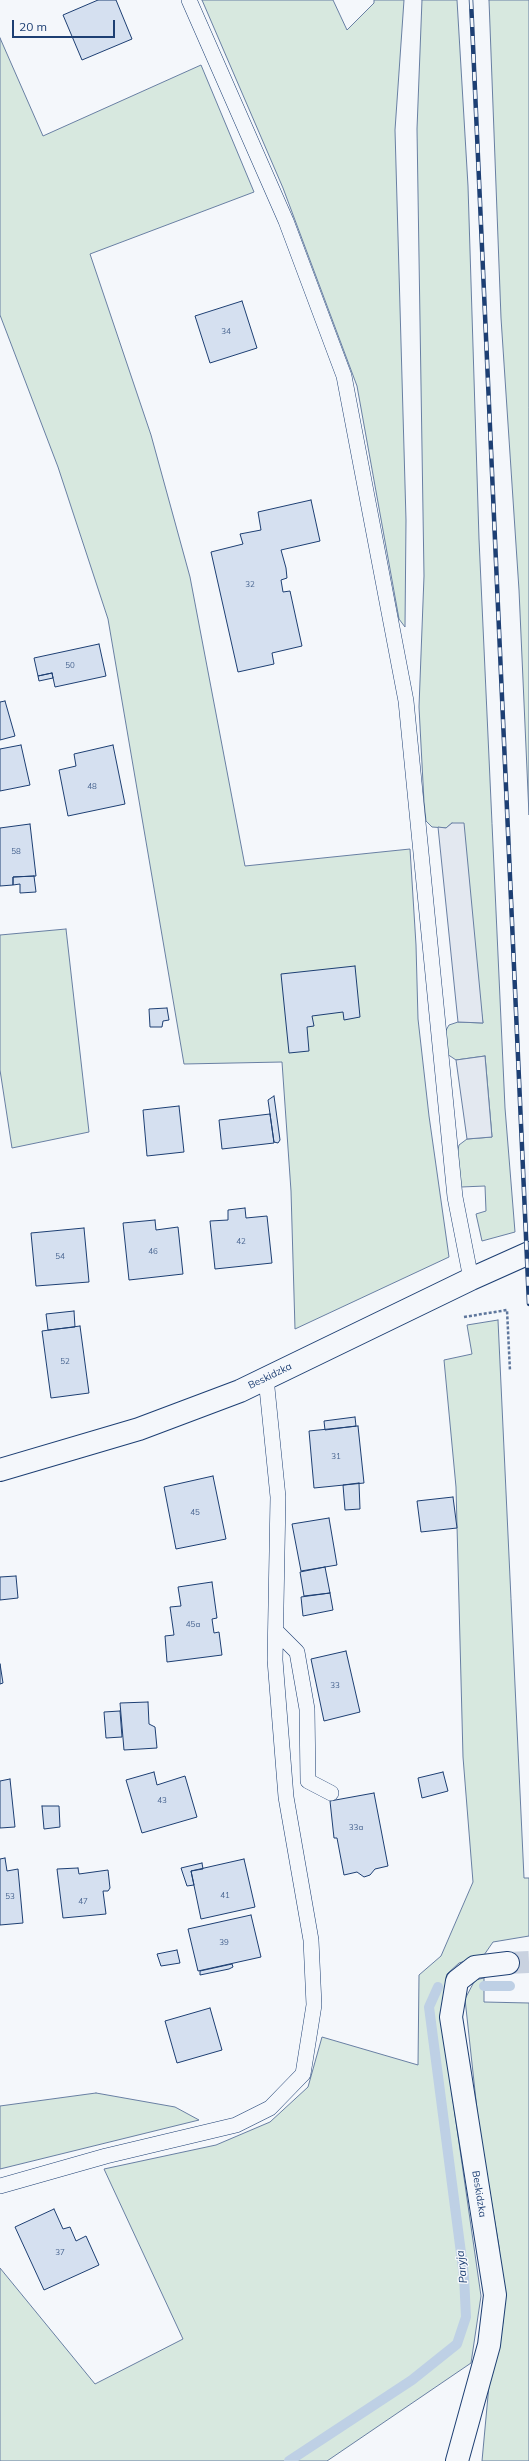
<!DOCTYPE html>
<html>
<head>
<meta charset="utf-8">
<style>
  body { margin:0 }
  #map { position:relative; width:529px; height:2461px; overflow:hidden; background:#f4f7fb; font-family:Mulish,sans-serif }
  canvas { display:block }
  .scale { position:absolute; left:12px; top:20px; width:103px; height:18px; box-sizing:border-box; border:2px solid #1d3f73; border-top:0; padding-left:5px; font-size:12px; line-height:14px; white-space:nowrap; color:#1d3f73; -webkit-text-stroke:3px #f4f7fb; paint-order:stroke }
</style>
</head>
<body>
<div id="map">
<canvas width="529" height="2461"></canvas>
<div class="scale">20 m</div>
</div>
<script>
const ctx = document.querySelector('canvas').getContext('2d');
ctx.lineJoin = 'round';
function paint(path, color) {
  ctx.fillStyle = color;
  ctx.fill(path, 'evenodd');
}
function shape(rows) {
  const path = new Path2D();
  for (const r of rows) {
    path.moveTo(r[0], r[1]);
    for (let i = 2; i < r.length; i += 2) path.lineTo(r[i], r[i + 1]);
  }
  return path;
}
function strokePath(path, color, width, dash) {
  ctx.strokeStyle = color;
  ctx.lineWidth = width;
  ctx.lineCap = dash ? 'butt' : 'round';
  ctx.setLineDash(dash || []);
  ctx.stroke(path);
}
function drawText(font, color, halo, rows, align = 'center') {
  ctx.font = font + ' Mulish,sans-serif';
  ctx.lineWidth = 3;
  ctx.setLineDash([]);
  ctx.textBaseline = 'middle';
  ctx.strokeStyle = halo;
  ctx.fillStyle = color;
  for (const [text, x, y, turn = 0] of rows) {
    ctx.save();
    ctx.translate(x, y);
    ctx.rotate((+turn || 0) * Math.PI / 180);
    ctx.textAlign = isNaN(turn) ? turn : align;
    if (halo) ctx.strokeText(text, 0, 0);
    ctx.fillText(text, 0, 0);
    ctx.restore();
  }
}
const green = shape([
  [202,0,333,0,347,30,374,3,374,0,404,0,395,130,406,520,405,627,399,619,357,386,283,188,202,0],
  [422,0,457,0,468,186,479,539,505,1108,515,1232,482,1241,476,1214,486,1211,485,1186,461,1187,456,1158,459,1145,467,1139,492,1137,485,1056,456,1060,447,1054,445,1032,449,1025,458,1022,483,1023,452,823,446,828,432,827,426,821,424,802,419,707,424,576,417,129,422,0],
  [489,0,529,0,529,815,519,590,501,318,489,0],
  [0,38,43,136,201,65,254,192,90,254,151,435,190,577,245,866,410,849,416,945,418,1019,429,1116,449,1257,295,1329,291,1191,282,1062,184,1064,108,619,58,467,0,315,0,38],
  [66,929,89,1132,12,1148,0,1070,0,935,66,929],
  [498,1320,524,1878,529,1878,529,1936,493,1942,484,1955,459,1963,447,1974,441,2017,481,2296,471,2363,327,2461,0,2461,0,2268,95,2384,183,2339,104,2169,216,2145,270,2122,308,2087,322,2037,418,2065,419,1975,441,1956,473,1882,463,1757,456,1487,444,1360,472,1354,467,1325,498,1320],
  [484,1978,484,2002,529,2003,529,2461,482,2461,489,2385,503,2322,499,2247,479,2128,465,1999,475,1980,484,1978],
  [96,2093,175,2107,199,2120,0,2169,0,2106,96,2093]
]);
paint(green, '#d7e8df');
strokePath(green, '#687fa3', 1);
const parking = shape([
  [452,823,464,823,483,1023,458,1022,438,827,446,828,452,823],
  [485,1056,492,1137,467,1139,456,1060,485,1056]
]);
paint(parking, '#e3e8f0');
strokePath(parking, '#687fa3', 1);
strokePath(shape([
  [484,1986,510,1986],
  [289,2461,412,2380,457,2344,466,2317,464,2276,429,2007,438,1987]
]), '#bed0e5', 10);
const building = shape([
  [98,0,116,0,132,39,82,60,63,15,98,0],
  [242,301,257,348,210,363,195,316,242,301],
  [311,500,320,541,281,550,286,568,287,578,281,580,283,592,290,591,302,646,272,653,274,664,238,672,211,552,243,544,240,534,261,530,258,512,311,500],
  [99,644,106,676,55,687,52,673,38,676,34,658,99,644],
  [52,673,53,678,39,681,38,676,52,673],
  [5,701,15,736,0,740,0,702,5,701],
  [21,745,30,785,0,791,0,749,21,745],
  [113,745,125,804,68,816,59,770,76,766,74,754,113,745],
  [30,824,36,876,13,877,13,885,0,886,0,828,30,824],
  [34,876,36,892,20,893,20,884,13,885,13,877,34,876],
  [355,966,360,1017,344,1020,343,1012,312,1016,314,1026,307,1027,309,1051,289,1053,281,974,355,966],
  [167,1008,169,1020,163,1021,162,1027,150,1027,149,1009,167,1008],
  [274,1096,280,1140,278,1143,274,1142,268,1100,274,1096],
  [179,1106,184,1152,147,1156,143,1110,179,1106],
  [270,1114,274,1143,222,1149,219,1120,270,1114],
  [245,1208,246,1218,267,1216,272,1263,215,1269,210,1221,228,1220,228,1210,245,1208],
  [155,1220,156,1230,178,1227,183,1274,129,1280,123,1223,155,1220],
  [84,1228,89,1282,36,1286,31,1233,84,1228],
  [74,1311,75,1327,48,1330,46,1314,74,1311],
  [80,1326,89,1393,51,1398,42,1331,80,1326],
  [355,1417,356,1426,325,1430,324,1421,355,1417],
  [358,1426,364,1483,314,1488,309,1431,358,1426],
  [213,1476,226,1539,176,1549,164,1487,213,1476],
  [359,1483,360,1509,345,1510,343,1485,359,1483],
  [453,1497,457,1528,421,1532,417,1501,453,1497],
  [329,1518,337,1565,301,1571,292,1524,329,1518],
  [325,1567,330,1593,304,1596,300,1572,325,1567],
  [16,1576,18,1598,0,1600,0,1577,16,1576],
  [212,1582,217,1618,212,1619,214,1633,219,1632,222,1655,167,1662,165,1636,174,1635,170,1607,181,1606,178,1587,212,1582],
  [330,1593,333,1610,303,1616,301,1597,330,1593],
  [346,1651,360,1712,324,1721,311,1659,346,1651],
  [0,1664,3,1683,0,1684,0,1664],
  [148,1702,149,1724,155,1727,157,1748,124,1750,120,1703,148,1702],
  [120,1711,122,1737,106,1738,104,1712,120,1711],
  [154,1772,157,1785,185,1776,197,1817,142,1833,126,1780,154,1772],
  [443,1772,448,1791,422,1798,418,1778,443,1772],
  [10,1779,15,1827,0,1828,0,1781,10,1779],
  [374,1793,388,1866,375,1869,370,1875,364,1877,357,1872,344,1875,337,1838,334,1838,330,1801,374,1793],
  [42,1806,59,1806,60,1827,44,1829,42,1806],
  [5,1858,7,1871,18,1869,23,1923,0,1925,0,1859,5,1858],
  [244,1859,255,1907,201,1919,191,1871,244,1859],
  [202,1863,203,1869,191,1871,194,1885,187,1886,181,1868,202,1863],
  [78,1868,79,1874,108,1870,110,1888,108,1891,103,1891,106,1914,63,1918,57,1869,78,1868],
  [251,1915,261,1957,198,1971,188,1929,251,1915],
  [177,1950,180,1963,161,1966,157,1954,177,1950],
  [232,1964,233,1967,229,1969,200,1975,200,1971,232,1964],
  [210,2008,222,2050,177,2063,165,2021,210,2008],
  [54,2209,63,2229,70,2227,76,2241,86,2236,99,2265,44,2290,15,2227,54,2209]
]);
paint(building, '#d5e0f0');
strokePath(building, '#1d3f73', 1);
strokePath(shape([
  [508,1963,529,1962]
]), '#c9d2e0', 22, [22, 11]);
const service = shape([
  [189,0,286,221,344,376,406,701,455,1197,471,1279],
  [276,1631,297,1652,307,1709,308,1781,331,1793],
  [0,2186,106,2156,236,2125,270,2108,303,2074,314,2005,311,1940,286,1797,275,1660,278,1497,266,1378]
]);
const minor = shape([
  [457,2461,489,2345,495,2295,451,2017,457,1981,475,1967,508,1963]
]);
const tertiary = shape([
  [0,1470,139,1429,240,1391,471,1279,529,1253]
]);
strokePath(service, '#1d3f73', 16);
strokePath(minor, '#1d3f73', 24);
strokePath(tertiary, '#1d3f73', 24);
strokePath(shape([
  [464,1317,507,1310,510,1371]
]), '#5e769c', 2.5, [3, 2]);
strokePath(service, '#f4f7fb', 15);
strokePath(minor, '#f4f7fb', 22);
strokePath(tertiary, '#f4f7fb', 22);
const rail = shape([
  [471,0,529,1304]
]);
strokePath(rail, '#1d3f73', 4.5);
strokePath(rail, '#f4f7fb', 3, [9]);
drawText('8px', '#4b6792', null, [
  ["34",226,332],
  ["32",250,585],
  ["50",70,666],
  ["48",92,787],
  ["58",16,852],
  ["42",241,1242],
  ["46",153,1252],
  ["54",60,1257],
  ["52",65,1362],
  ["31",336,1457],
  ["45",195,1513],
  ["45a",193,1625],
  ["33",335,1686],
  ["43",162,1801],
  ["33a",356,1828],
  ["41",225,1896],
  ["53",10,1897],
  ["47",83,1902],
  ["39",224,1943],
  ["37",60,2253]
]);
drawText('10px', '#1d3f73', '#f4f7fb', [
  ["Beskidzka",270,1376,-26],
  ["Beskidzka",479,2194,81]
]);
drawText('italic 11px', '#1d3f73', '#f4f7fb', [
  ["Paryja",462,2267,-96]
]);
</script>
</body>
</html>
